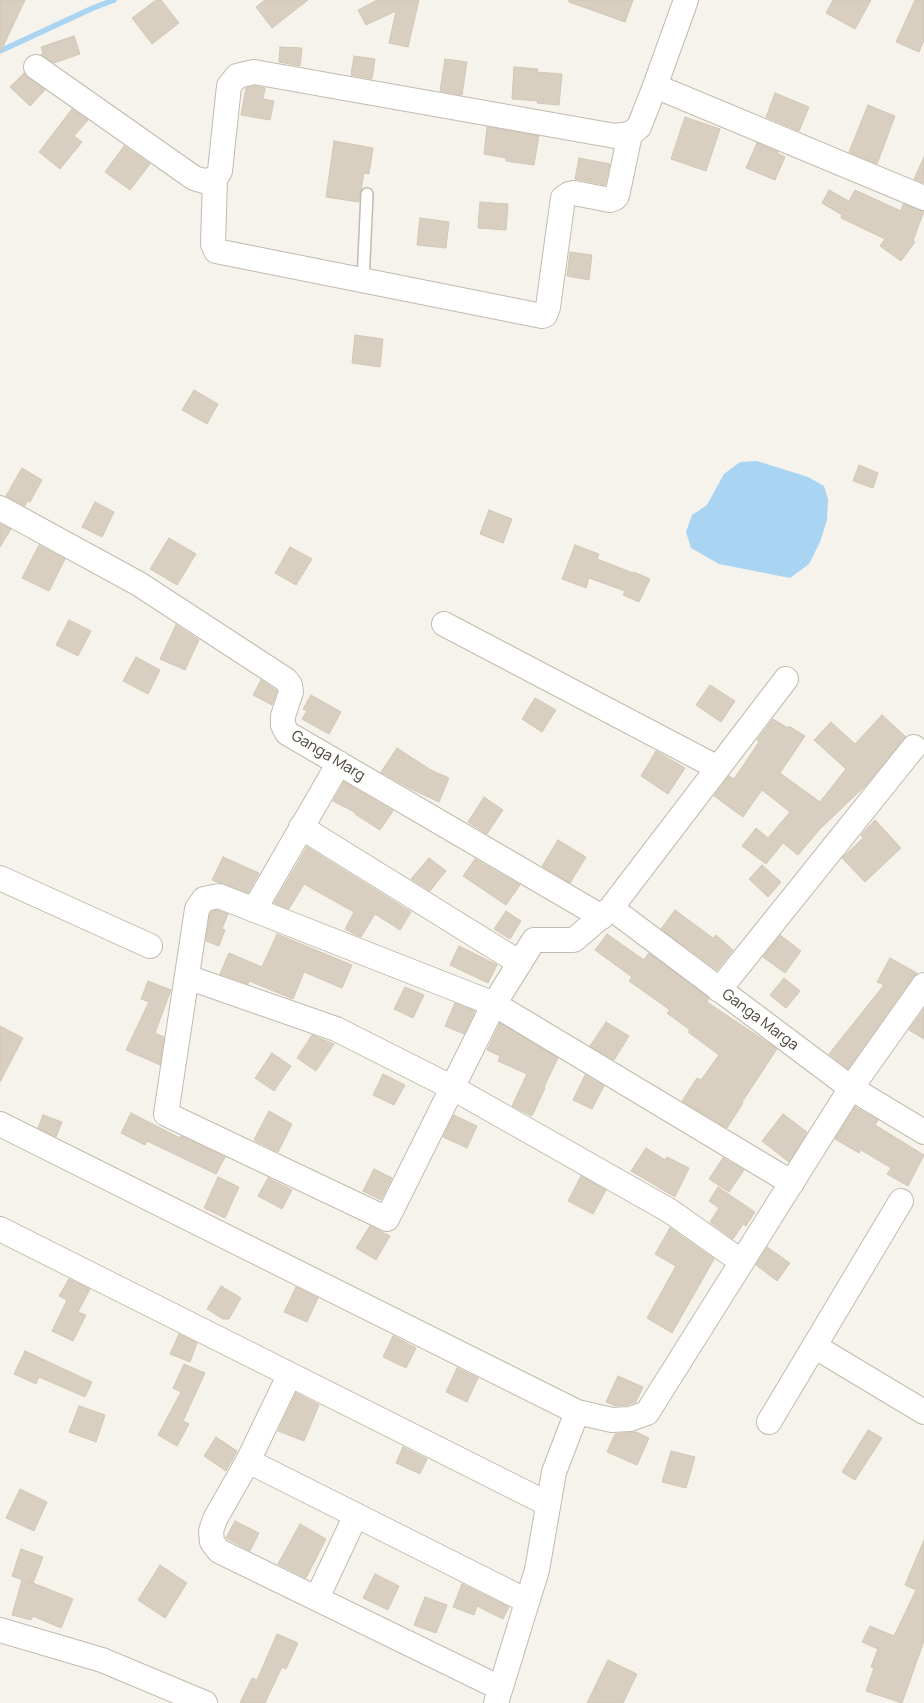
<!DOCTYPE html>
<html>
<head>
<meta charset="utf-8">
<style>
  body { margin:0 }
  canvas { display:block; background:#f6f3ec }
</style>
</head>
<body>
<canvas width="924" height="1703"></canvas>
<script>
const ctx = document.querySelector('canvas').getContext('2d');
ctx.lineJoin = 'round';
function paint(path, color) {
  ctx.fillStyle = color;
  ctx.fill(path, 'evenodd');
}
function shape(rows) {
  const path = new Path2D();
  for (const r of rows) {
    path.moveTo(r[0], r[1]);
    for (let i = 2; i < r.length; i += 2) path.lineTo(r[i], r[i + 1]);
  }
  return path;
}
function strokePath(path, color, width, dash) {
  ctx.strokeStyle = color;
  ctx.lineWidth = width;
  ctx.lineCap = dash ? 'butt' : 'round';
  ctx.setLineDash(dash || []);
  ctx.stroke(path);
}
function drawText(font, color, halo, rows, align = 'center') {
  ctx.font = font + ' Manrope,sans-serif';
  ctx.lineWidth = 4.5;
  ctx.setLineDash([]);
  ctx.textBaseline = 'middle';
  ctx.strokeStyle = halo;
  ctx.fillStyle = color;
  for (const [text, x, y, turn = 0] of rows) {
    ctx.save();
    ctx.translate(x, y);
    ctx.rotate((+turn || 0) * Math.PI / 180);
    ctx.textAlign = isNaN(turn) ? turn : align;
    if (halo) ctx.strokeText(text, 0, 0);
    ctx.fillText(text, 0, 0);
    ctx.restore();
  }
}
paint(shape([
  [757,461,808,477,824,486,828,499,827,520,820,542,809,564,790,578,719,564,691,548,686,532,692,515,707,505,724,474,740,462]
]), '#a9d4f2');
strokePath(shape([
  [0,51,93,8,114,0]
]), '#a9d4f2', 5.5);
const building = shape([
  [0,0,25,0,0,53,0,0],
  [156,0,161,0,179,23,152,44,132,18,156,0],
  [265,0,308,0,272,28,256,7,265,0],
  [377,0,419,0,408,47,389,43,396,11,366,25,358,10,377,0],
  [569,0,633,0,625,22,569,2,569,0],
  [833,0,871,0,855,29,826,13,833,0],
  [915,0,924,0,924,40,919,52,896,42,915,0],
  [74,36,80,54,54,63,41,55,43,53,41,47,74,36],
  [280,47,302,48,300,66,279,62,280,47],
  [354,56,375,59,372,79,351,75,354,56],
  [445,59,467,62,462,95,440,91,445,59],
  [514,67,538,69,537,72,562,74,559,105,537,103,538,101,512,99,514,67],
  [24,73,45,90,30,106,10,87,24,73],
  [254,86,265,88,263,99,274,101,270,120,241,115,246,88,254,86],
  [775,93,809,107,799,131,766,117,775,93],
  [868,105,895,116,877,164,849,152,868,105],
  [72,109,88,120,74,136,82,142,60,169,39,152,72,109],
  [685,117,720,129,706,171,671,159,685,117],
  [487,127,539,136,534,165,506,161,506,158,484,154,487,127],
  [334,141,373,148,369,174,364,173,359,202,326,197,334,141],
  [757,143,778,152,777,153,785,157,775,180,746,168,757,143],
  [124,146,150,164,130,190,105,172,124,146],
  [924,157,924,183,914,179,924,157],
  [579,158,610,164,605,185,575,179,579,158],
  [829,190,849,201,855,190,901,211,903,204,924,211,913,241,915,242,901,261,880,246,885,239,841,218,842,215,822,203,829,190],
  [480,202,508,204,506,230,478,228,480,202],
  [420,218,449,222,446,248,417,245,420,218],
  [570,252,592,255,589,280,567,276,570,252],
  [355,335,383,339,380,367,352,363,355,335],
  [194,390,218,404,207,424,182,410,194,390],
  [859,465,878,473,873,488,853,481,859,465],
  [22,468,42,480,30,502,27,501,25,506,6,496,22,468],
  [95,502,114,512,102,537,82,527,95,502],
  [489,510,512,519,503,543,480,534,489,510],
  [0,524,11,529,0,547,0,524],
  [169,538,196,554,177,585,150,569,169,538],
  [39,545,65,559,49,591,22,578,39,545],
  [575,545,599,554,597,559,633,573,634,572,650,579,639,602,623,595,625,591,589,578,586,588,562,579,575,545],
  [290,547,312,559,296,585,275,573,290,547],
  [69,620,91,631,78,656,56,645,69,620],
  [176,625,199,640,185,670,160,659,176,625],
  [136,657,160,670,148,694,123,681,136,657],
  [261,680,277,691,272,705,253,695,261,680],
  [710,685,735,701,721,722,696,705,710,685],
  [311,695,341,712,329,734,302,719,307,711,303,709,311,695],
  [535,698,556,710,542,732,522,719,535,698],
  [882,715,906,737,865,786,820,829,798,855,783,843,766,864,742,846,756,828,768,838,790,812,762,790,743,817,714,796,729,776,734,779,759,742,757,740,773,719,788,728,789,726,805,736,780,773,820,802,846,769,814,740,831,722,855,744,882,715],
  [397,748,431,770,449,778,439,802,411,789,381,772,397,748],
  [656,751,685,768,668,794,641,776,656,751],
  [344,782,393,811,380,830,355,814,356,813,333,801,344,782],
  [484,797,503,810,487,834,468,822,484,797],
  [875,820,901,848,865,882,842,858,863,838,861,835,875,820],
  [558,840,586,857,570,883,542,866,558,840],
  [307,847,411,912,400,930,375,914,361,937,356,935,345,929,354,912,304,884,289,909,274,903,307,847],
  [223,857,259,873,248,893,212,880,223,857],
  [429,858,446,871,430,891,411,879,429,858],
  [475,859,520,885,506,905,463,876,475,859],
  [762,865,781,882,768,897,749,879,762,865],
  [218,910,228,914,222,929,225,930,219,946,206,941,210,914,212,911,218,910],
  [675,910,713,938,716,935,733,950,717,970,661,929,675,910],
  [506,911,521,921,510,939,494,929,506,911],
  [277,934,352,965,342,988,304,972,293,999,249,981,248,984,220,974,229,953,262,967,277,934],
  [607,934,644,960,649,953,709,998,707,1002,777,1049,742,1102,743,1103,727,1128,682,1101,697,1078,701,1080,719,1055,688,1032,690,1030,667,1013,670,1010,629,981,632,977,595,950,607,934],
  [780,935,801,951,785,973,763,957,780,935],
  [459,946,497,965,488,983,450,965,459,946],
  [890,958,917,973,913,977,848,1069,829,1054,884,985,877,982,890,958],
  [784,978,800,991,786,1008,770,995,784,978],
  [148,981,171,990,155,1033,164,1037,160,1065,126,1050,149,1002,141,999,148,981],
  [405,987,424,995,413,1018,394,1009,405,987],
  [455,1003,475,1011,464,1034,445,1026,455,1003],
  [924,1009,924,1039,909,1030,924,1009],
  [606,1022,629,1036,614,1060,590,1046,606,1022],
  [500,1023,558,1058,544,1087,545,1088,532,1116,512,1106,527,1074,498,1061,500,1056,487,1050,500,1023],
  [0,1026,23,1038,0,1082,0,1026],
  [312,1035,334,1044,316,1071,297,1058,312,1035],
  [272,1053,291,1066,274,1091,255,1078,272,1053],
  [383,1074,405,1085,394,1105,373,1095,383,1074],
  [585,1075,604,1086,592,1109,573,1100,585,1075],
  [855,1107,878,1120,875,1125,924,1155,908,1186,887,1174,891,1168,861,1150,859,1153,835,1139,855,1107],
  [269,1111,292,1124,278,1152,254,1140,269,1111],
  [131,1113,180,1138,181,1136,225,1157,216,1174,147,1141,145,1145,121,1133,131,1113],
  [783,1114,807,1132,789,1162,762,1141,783,1114],
  [43,1115,62,1122,56,1137,38,1128,43,1115],
  [454,1115,477,1126,467,1148,443,1137,454,1115],
  [646,1148,665,1160,667,1157,689,1168,675,1197,631,1171,646,1148],
  [723,1158,744,1170,729,1192,709,1179,723,1158],
  [374,1169,392,1178,381,1200,363,1191,374,1169],
  [581,1176,606,1190,593,1214,568,1201,581,1176],
  [218,1177,239,1187,225,1218,204,1208,218,1177],
  [268,1178,292,1190,282,1209,258,1196,268,1178],
  [718,1187,755,1212,746,1226,743,1224,733,1239,710,1222,719,1208,709,1201,718,1187],
  [370,1226,390,1236,376,1260,356,1248,370,1226],
  [670,1228,714,1259,672,1333,647,1318,676,1266,655,1254,670,1228],
  [767,1247,790,1263,777,1281,756,1265,767,1247],
  [69,1279,90,1289,78,1312,86,1315,73,1341,52,1331,67,1300,59,1296,69,1279],
  [221,1286,241,1298,229,1319,223,1319,207,1309,221,1286],
  [296,1287,318,1298,307,1322,284,1312,296,1287],
  [179,1334,197,1343,190,1362,170,1354,179,1334],
  [393,1336,416,1348,406,1368,383,1357,393,1336],
  [25,1351,92,1382,85,1397,39,1377,36,1384,14,1374,25,1351],
  [184,1364,205,1373,183,1421,189,1424,177,1446,158,1435,181,1392,173,1388,184,1364],
  [457,1368,478,1378,467,1402,446,1392,457,1368],
  [618,1376,643,1387,636,1402,627,1405,616,1406,606,1402,618,1376],
  [296,1393,319,1405,304,1441,278,1431,296,1393],
  [79,1406,105,1415,96,1442,69,1432,79,1406],
  [868,1430,882,1438,855,1480,842,1472,868,1430],
  [636,1432,649,1438,637,1465,607,1452,615,1434,636,1432],
  [216,1437,237,1451,226,1471,204,1456,216,1437],
  [403,1447,427,1459,420,1474,396,1463,403,1447],
  [671,1451,695,1457,686,1488,662,1482,671,1451],
  [20,1489,47,1502,34,1531,6,1518,20,1489],
  [235,1521,259,1533,250,1551,226,1538,235,1521],
  [300,1524,326,1539,306,1578,278,1564,300,1524],
  [924,1540,924,1641,902,1703,866,1691,874,1668,871,1667,878,1649,862,1642,870,1626,894,1636,916,1590,905,1585,924,1540],
  [21,1549,43,1557,33,1583,28,1581,73,1599,61,1628,33,1616,31,1620,12,1615,22,1580,12,1576,21,1549],
  [160,1565,187,1583,165,1618,138,1600,160,1565],
  [375,1574,399,1586,388,1610,363,1598,375,1574],
  [462,1584,509,1607,503,1619,477,1606,474,1615,453,1607,462,1584],
  [425,1597,447,1605,436,1633,414,1625,425,1597],
  [277,1634,298,1643,286,1669,282,1667,265,1703,240,1703,252,1678,257,1680,277,1634],
  [608,1660,637,1674,623,1703,587,1703,608,1660]
]);
paint(building, '#d8cfc1');
strokePath(building, '#d3c7b4', 1);
const service = shape([
  [363,281,367,194]
]);
const minor = shape([
  [686,0,655,86,924,198],
  [36,67,194,178,204,181,215,179,220,171,229,86,237,76,254,72,615,136,630,134,639,127,655,86],
  [215,179,213,244,216,251,542,316,545,315,548,307,563,198,569,194,574,193,610,200,615,198,617,196,630,134],
  [0,508,139,584,286,680,290,685,291,692,283,716,283,725,287,733,602,917],
  [444,624,718,768],
  [786,679,611,908,574,940,534,940,494,1004,387,1219,166,1114,197,909,204,899,219,896,494,1004,792,1183],
  [301,827,520,963],
  [0,878,150,946],
  [611,908,851,1088,924,1132],
  [254,910,339,763],
  [187,977,336,1029,453,1088,670,1211,742,1262],
  [719,990,914,747],
  [0,1124,577,1412,612,1420,630,1419,647,1413,851,1088,924,985],
  [0,1229,548,1504],
  [814,1346,924,1412],
  [289,1376,248,1461,215,1519,211,1531,212,1542,219,1551,500,1688],
  [769,1422,901,1201],
  [248,1461,527,1601],
  [317,1598,356,1515],
  [0,1630,102,1660,205,1703],
  [496,1703,537,1570,554,1472,577,1412]
]);
strokePath(service, '#c2bbae', 14);
strokePath(minor, '#c2bbae', 26);
strokePath(service, '#fff', 11);
strokePath(minor, '#fff', 24);
drawText('15px', '#4b4439', '#fff', [
  ["Ganga Marg",328,756,31],
  ["Ganga Marga",760,1020,37]
]);
</script>
</body>
</html>
